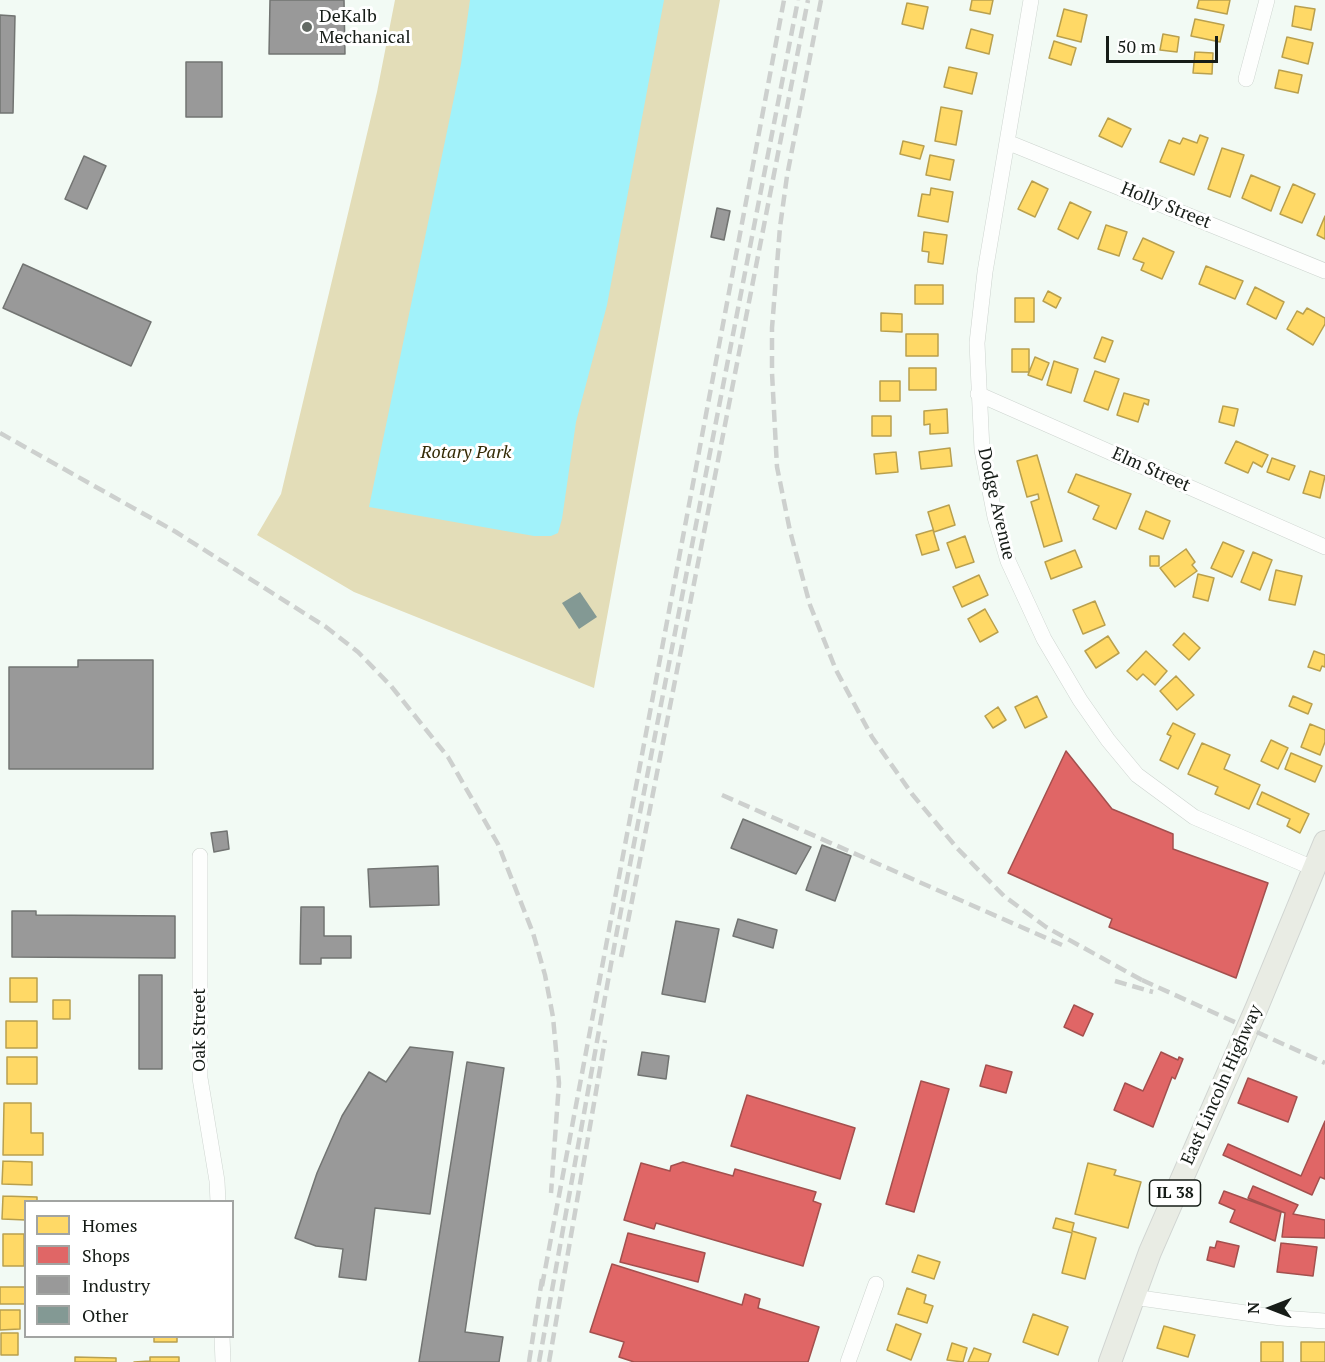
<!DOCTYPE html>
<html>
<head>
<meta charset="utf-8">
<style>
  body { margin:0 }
  #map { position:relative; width:1325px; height:1362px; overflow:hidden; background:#f2faf4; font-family:"PT Serif",serif }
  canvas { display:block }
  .legend { position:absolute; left:24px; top:1200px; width:210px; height:138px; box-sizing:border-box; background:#fff; border:2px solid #a2a4a2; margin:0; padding:8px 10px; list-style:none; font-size:18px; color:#161c17 }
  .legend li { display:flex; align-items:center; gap:12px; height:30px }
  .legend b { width:30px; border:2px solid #a2a4a2 }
  .north { position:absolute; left:1241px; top:1278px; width:60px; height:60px; -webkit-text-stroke:4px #fff; paint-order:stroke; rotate:270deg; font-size:16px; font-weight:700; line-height:24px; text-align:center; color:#161c17 }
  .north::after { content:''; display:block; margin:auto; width:21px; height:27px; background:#161c17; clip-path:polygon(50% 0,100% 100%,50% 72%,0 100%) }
  .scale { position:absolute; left:1106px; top:36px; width:112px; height:27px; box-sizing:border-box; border:3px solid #161c17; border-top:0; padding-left:8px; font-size:18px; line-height:21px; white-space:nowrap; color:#161c17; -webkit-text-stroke:4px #fff; paint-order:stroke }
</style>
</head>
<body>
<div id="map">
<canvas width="1325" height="1362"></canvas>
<ul class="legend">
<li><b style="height:16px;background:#ffd966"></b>Homes</li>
<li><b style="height:16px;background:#e06666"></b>Shops</li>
<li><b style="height:16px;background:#999"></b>Industry</li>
<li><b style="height:16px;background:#839994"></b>Other</li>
</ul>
<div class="north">N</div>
<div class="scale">50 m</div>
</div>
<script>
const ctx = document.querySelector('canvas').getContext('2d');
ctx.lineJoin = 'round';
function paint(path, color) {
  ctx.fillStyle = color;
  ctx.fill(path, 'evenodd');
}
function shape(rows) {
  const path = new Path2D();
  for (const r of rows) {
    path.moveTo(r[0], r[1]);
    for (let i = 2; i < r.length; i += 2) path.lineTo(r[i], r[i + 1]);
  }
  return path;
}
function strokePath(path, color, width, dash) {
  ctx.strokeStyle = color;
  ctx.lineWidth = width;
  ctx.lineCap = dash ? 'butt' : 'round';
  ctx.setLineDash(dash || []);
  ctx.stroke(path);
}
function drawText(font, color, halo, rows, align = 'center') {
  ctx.font = font + ' "PT Serif",serif';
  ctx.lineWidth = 6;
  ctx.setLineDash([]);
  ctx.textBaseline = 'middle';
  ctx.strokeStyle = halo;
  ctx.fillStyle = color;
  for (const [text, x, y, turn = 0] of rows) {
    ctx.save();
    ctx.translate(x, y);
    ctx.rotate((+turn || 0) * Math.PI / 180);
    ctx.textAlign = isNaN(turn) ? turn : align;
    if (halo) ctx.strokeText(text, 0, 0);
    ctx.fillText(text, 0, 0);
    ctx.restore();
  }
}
paint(shape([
  [395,0,720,0,594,688,354,592,257,535,281,494,377,92]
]), '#e3ddb8');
paint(shape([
  [470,0,664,0,607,305,576,422,562,519,558,533,551,536,534,536,369,507,461,64]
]), '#a1f2fa');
const homes = shape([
  [972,0,993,0,990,14,970,10,972,0],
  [1199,0,1230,0,1227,14,1197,8,1199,0],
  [907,3,928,7,923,29,902,24,907,3],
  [1295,6,1315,9,1311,30,1292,26,1295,6],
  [1064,9,1087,15,1081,42,1057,36,1064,9],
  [1195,19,1224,25,1220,42,1191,36,1195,19],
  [971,29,993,35,989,54,966,48,971,29],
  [1163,34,1179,37,1177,52,1160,50,1163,34],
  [1287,37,1313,43,1308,64,1282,57,1287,37],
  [1054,41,1076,48,1071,65,1049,58,1054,41],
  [1195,52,1213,53,1212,74,1193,73,1195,52],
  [949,67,977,73,972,94,944,87,949,67],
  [1279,70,1302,75,1298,93,1275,88,1279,70],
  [941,107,962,111,956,145,935,141,941,107],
  [1108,118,1131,129,1122,147,1099,136,1108,118],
  [1200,135,1208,138,1194,175,1160,162,1169,140,1180,144,1183,138,1197,143,1200,135],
  [903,141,924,146,920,159,900,154,903,141],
  [1222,148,1244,155,1230,197,1208,189,1222,148],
  [930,155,954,160,950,180,926,175,930,155],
  [1251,175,1280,187,1271,211,1242,198,1251,175],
  [1032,181,1048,189,1035,217,1018,209,1032,181],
  [1293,184,1315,194,1302,223,1280,214,1293,184],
  [931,188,953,192,948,222,918,216,922,194,930,195,931,188],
  [1070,202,1091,212,1078,239,1058,229,1070,202],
  [1325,216,1325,239,1317,235,1325,216],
  [1106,225,1127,232,1119,256,1098,249,1106,225],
  [924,232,947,235,943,264,928,262,929,252,922,251,924,232],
  [1143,238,1174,252,1162,279,1141,270,1144,263,1133,259,1143,238],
  [1206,266,1243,281,1235,299,1199,284,1206,266],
  [915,285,943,285,943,304,915,304,915,285],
  [1255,287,1284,302,1276,319,1247,304,1255,287],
  [1048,291,1061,298,1056,308,1043,301,1048,291],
  [1015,298,1034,298,1034,322,1015,322,1015,298],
  [1307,308,1325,318,1325,324,1313,345,1287,329,1297,311,1303,314,1307,308],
  [881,313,902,314,902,332,881,331,881,313],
  [906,334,938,334,938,356,906,356,906,334],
  [1102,337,1113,341,1105,362,1094,358,1102,337],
  [1012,349,1029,349,1029,372,1012,372,1012,349],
  [1035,357,1049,363,1042,380,1028,375,1035,357],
  [1054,361,1078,369,1071,393,1047,385,1054,361],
  [909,368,936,368,936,390,909,390,909,368],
  [1095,371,1119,379,1108,410,1084,401,1095,371],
  [880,381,900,381,900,401,880,401,880,381],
  [1124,393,1149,400,1148,405,1144,403,1138,422,1117,415,1124,393],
  [1223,406,1238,409,1234,426,1219,422,1223,406],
  [947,409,948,433,930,434,930,424,924,425,924,411,947,409],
  [872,416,891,416,891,436,872,436,872,416],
  [1236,441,1268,455,1262,467,1253,462,1248,473,1225,463,1236,441],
  [950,448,952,466,921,469,919,452,950,448],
  [896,452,898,472,876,474,874,454,896,452],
  [1037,455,1062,541,1044,547,1031,502,1039,499,1038,494,1027,497,1017,461,1037,455],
  [1272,458,1295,466,1289,480,1267,472,1272,458],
  [1310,471,1325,476,1320,498,1303,493,1310,471],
  [1076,474,1131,494,1116,529,1093,519,1099,506,1068,492,1076,474],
  [949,505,955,525,934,532,928,512,949,505],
  [1146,511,1170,521,1163,539,1139,529,1146,511],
  [933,530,939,550,922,555,916,535,933,530],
  [965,536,974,562,956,568,947,543,965,536],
  [1223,542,1244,551,1232,577,1211,568,1223,542],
  [1186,549,1195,562,1192,565,1197,571,1175,587,1160,568,1186,549],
  [1075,550,1082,567,1051,579,1045,562,1075,550],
  [1253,552,1272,560,1260,590,1241,582,1253,552],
  [1150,556,1159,556,1159,566,1150,566,1150,556],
  [1276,570,1302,576,1295,605,1269,600,1276,570],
  [1198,574,1214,578,1208,601,1193,597,1198,574],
  [979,575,988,595,962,607,953,587,979,575],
  [1095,601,1105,625,1083,634,1073,610,1095,601],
  [985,609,998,632,980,642,968,619,985,609],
  [1184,633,1200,648,1189,660,1173,645,1184,633],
  [1108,636,1119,653,1096,668,1085,651,1108,636],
  [1146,651,1167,671,1155,685,1143,674,1137,680,1127,671,1146,651],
  [1314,651,1325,655,1325,667,1322,666,1320,671,1308,667,1314,651],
  [1176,676,1194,695,1177,710,1160,691,1176,676],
  [1037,696,1047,717,1025,728,1015,707,1037,696],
  [1293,696,1312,704,1308,714,1289,706,1293,696],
  [998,707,1006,720,993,728,985,716,998,707],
  [1173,723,1195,734,1178,769,1160,760,1171,736,1167,734,1173,723],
  [1310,724,1325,730,1325,742,1320,755,1301,747,1310,724],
  [1271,740,1288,748,1278,769,1261,761,1271,740],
  [1202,743,1230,755,1224,769,1260,785,1249,809,1215,794,1218,787,1188,774,1202,743],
  [1291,753,1322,766,1315,782,1285,769,1291,753],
  [1262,792,1309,814,1300,833,1287,826,1290,819,1257,804,1262,792],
  [10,978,37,978,37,1002,10,1002,10,978],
  [53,1000,70,1000,70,1019,53,1019,53,1000],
  [6,1021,37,1021,37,1048,6,1048,6,1021],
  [7,1057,37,1057,37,1084,7,1084,7,1057],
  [4,1103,31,1103,31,1133,43,1133,43,1155,3,1155,4,1103],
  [3,1161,32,1162,32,1185,2,1184,3,1161],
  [1088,1163,1116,1170,1114,1175,1141,1182,1128,1228,1075,1214,1088,1163],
  [3,1196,37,1197,37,1202,26,1202,26,1220,2,1219,3,1196],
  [1056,1218,1074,1223,1072,1231,1096,1238,1085,1279,1062,1273,1072,1233,1053,1228,1056,1218],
  [3,1234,24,1234,24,1266,3,1266,3,1234],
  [918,1255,940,1262,934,1279,912,1272,918,1255],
  [0,1287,26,1287,26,1304,0,1304,0,1287],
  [907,1288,926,1295,924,1303,933,1306,927,1323,898,1314,907,1288],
  [0,1310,20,1310,20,1329,0,1330,0,1310],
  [1033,1314,1068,1327,1058,1355,1023,1342,1033,1314],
  [896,1324,921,1334,911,1360,887,1350,896,1324],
  [1164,1326,1195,1335,1188,1357,1157,1348,1164,1326],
  [1,1333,18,1333,18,1355,1,1355,1,1333],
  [154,1336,177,1336,177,1342,154,1342,154,1336],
  [1261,1342,1283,1342,1283,1362,1261,1362,1261,1342],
  [1301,1342,1325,1342,1325,1362,1301,1362,1301,1342],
  [952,1343,967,1348,963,1362,947,1360,952,1343],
  [974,1348,991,1354,988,1362,968,1362,974,1348],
  [75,1357,116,1358,116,1362,75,1362,75,1357],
  [150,1357,179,1357,179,1362,134,1362,150,1361,150,1357]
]);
paint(homes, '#ffd966');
strokePath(homes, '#b9a04e', 1.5);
const shops = shape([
  [1066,751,1112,809,1173,834,1173,849,1268,883,1236,978,1109,927,1112,919,1008,873,1066,751],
  [1074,1005,1093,1014,1083,1036,1064,1027,1074,1005],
  [1161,1052,1178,1060,1179,1057,1183,1059,1175,1079,1172,1077,1153,1127,1114,1110,1125,1083,1143,1091,1161,1052],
  [986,1065,1012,1072,1006,1093,980,1086,986,1065],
  [1248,1078,1297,1097,1288,1122,1238,1103,1248,1078],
  [921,1081,949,1089,914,1212,886,1204,921,1081],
  [747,1095,855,1128,840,1179,731,1146,747,1095],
  [1325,1121,1325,1179,1320,1177,1312,1195,1223,1155,1228,1144,1301,1176,1325,1121],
  [683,1162,733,1176,735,1169,816,1192,813,1201,821,1204,803,1266,656,1223,654,1229,624,1220,641,1163,670,1171,671,1166,683,1162],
  [1253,1186,1298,1205,1293,1214,1325,1220,1325,1238,1282,1237,1285,1213,1248,1198,1253,1186],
  [1224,1191,1281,1212,1275,1241,1230,1222,1235,1210,1219,1203,1224,1191],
  [628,1233,705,1253,698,1282,620,1262,628,1233],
  [1217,1241,1239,1246,1234,1267,1207,1260,1210,1247,1215,1248,1217,1241],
  [1281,1243,1317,1247,1313,1276,1277,1272,1281,1243],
  [612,1264,742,1305,745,1294,760,1299,758,1308,819,1327,808,1362,634,1362,619,1357,624,1342,590,1332,612,1264]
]);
paint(shops, '#e06666');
strokePath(shops, '#a3504e', 1.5);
const industry = shape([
  [270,0,344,0,345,54,269,54,270,0],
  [0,15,15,16,13,113,0,113,0,15],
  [186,62,222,62,222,117,186,117,186,62],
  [84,156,106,166,87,209,65,199,84,156],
  [717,208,730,211,724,240,711,237,717,208],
  [23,264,151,322,131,366,3,308,23,264],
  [78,660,153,660,153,769,9,769,9,667,78,667,78,660],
  [743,819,811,847,796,874,731,848,743,819],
  [227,831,229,849,214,852,211,833,227,831],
  [822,845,851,856,835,901,806,890,822,845],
  [438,866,439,905,370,907,368,869,438,866],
  [301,907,324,907,324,936,351,936,351,958,321,958,321,964,300,964,301,907],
  [12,911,36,911,36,915,175,916,175,958,12,957,12,911],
  [738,919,777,930,773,948,733,936,738,919],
  [676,921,719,929,705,1002,662,994,676,921],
  [139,975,162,975,162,1069,139,1069,139,975],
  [410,1047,453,1052,430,1214,375,1208,366,1280,339,1277,343,1249,316,1246,295,1238,317,1173,342,1116,369,1072,386,1082,410,1047],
  [642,1052,669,1056,666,1079,638,1075,642,1052],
  [467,1062,504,1068,465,1332,503,1337,499,1362,419,1362,467,1062]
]);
paint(industry, '#999');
strokePath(industry, '#727472', 1.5);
paint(shape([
  [580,592,597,617,579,629,562,603]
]), '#839994');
const minor = shape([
  [1031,0,985,272,977,343,982,450,995,517,1008,561,1044,639,1080,700,1108,740,1137,775,1194,817,1313,868],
  [1246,79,1267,0],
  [1007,142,1325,271],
  [978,394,1325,547],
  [200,856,200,1078,217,1181,218,1202],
  [1133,1297,1281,1318,1325,1321],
  [222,1336,223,1362],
  [848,1362,876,1284]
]);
const primary = shape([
  [1110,1362,1150,1252,1257,1007,1325,842]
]);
strokePath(minor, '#cdd4cf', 16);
strokePath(primary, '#d0d4d1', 24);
strokePath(minor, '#fdfefd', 15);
strokePath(primary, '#e9ece4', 22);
strokePath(shape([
  [821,0,787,176,780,227,772,328,772,373,777,467,790,531,810,605,836,670,872,737,912,794,957,848,1004,896,1046,927,1147,983],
  [0,433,176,532,326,627,358,652,391,686,448,757,498,844,533,933,545,975,553,1017,559,1083,551,1193],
  [722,795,1062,945],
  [621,957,808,0],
  [1142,980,1325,1063],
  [1115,981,1153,992],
  [542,1286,784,0],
  [529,1362,542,1279],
  [539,1362,617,931,798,0],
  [549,1362,605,1040]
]), '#cdd0ce', 4.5, [12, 6]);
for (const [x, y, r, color] of [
  [307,27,6,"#636a64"]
]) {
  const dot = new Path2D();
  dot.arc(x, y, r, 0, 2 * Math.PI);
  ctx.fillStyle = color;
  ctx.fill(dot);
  strokePath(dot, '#fff', 2);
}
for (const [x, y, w] of [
  [1175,1193,51]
]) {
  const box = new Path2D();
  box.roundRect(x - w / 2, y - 13, w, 26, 4.5);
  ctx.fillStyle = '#fff';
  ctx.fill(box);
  strokePath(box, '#161c17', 1.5);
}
drawText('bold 16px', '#161c17', null, [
  ["IL 38",1175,1193]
]);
drawText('18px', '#161c17', '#fff', [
  ["DeKalb",319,17],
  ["Mechanical",319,38]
], 'left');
drawText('18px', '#161c17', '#fff', [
  ["Holly Street",1166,206,22],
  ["Elm Street",1151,470,24],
  ["Dodge Avenue",996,504,77],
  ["Oak Street",200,1030,-90],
  ["East Lincoln Highway",1222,1085,-66]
]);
drawText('italic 18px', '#342b06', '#fff', [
  ["Rotary Park",466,453]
]);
</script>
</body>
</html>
